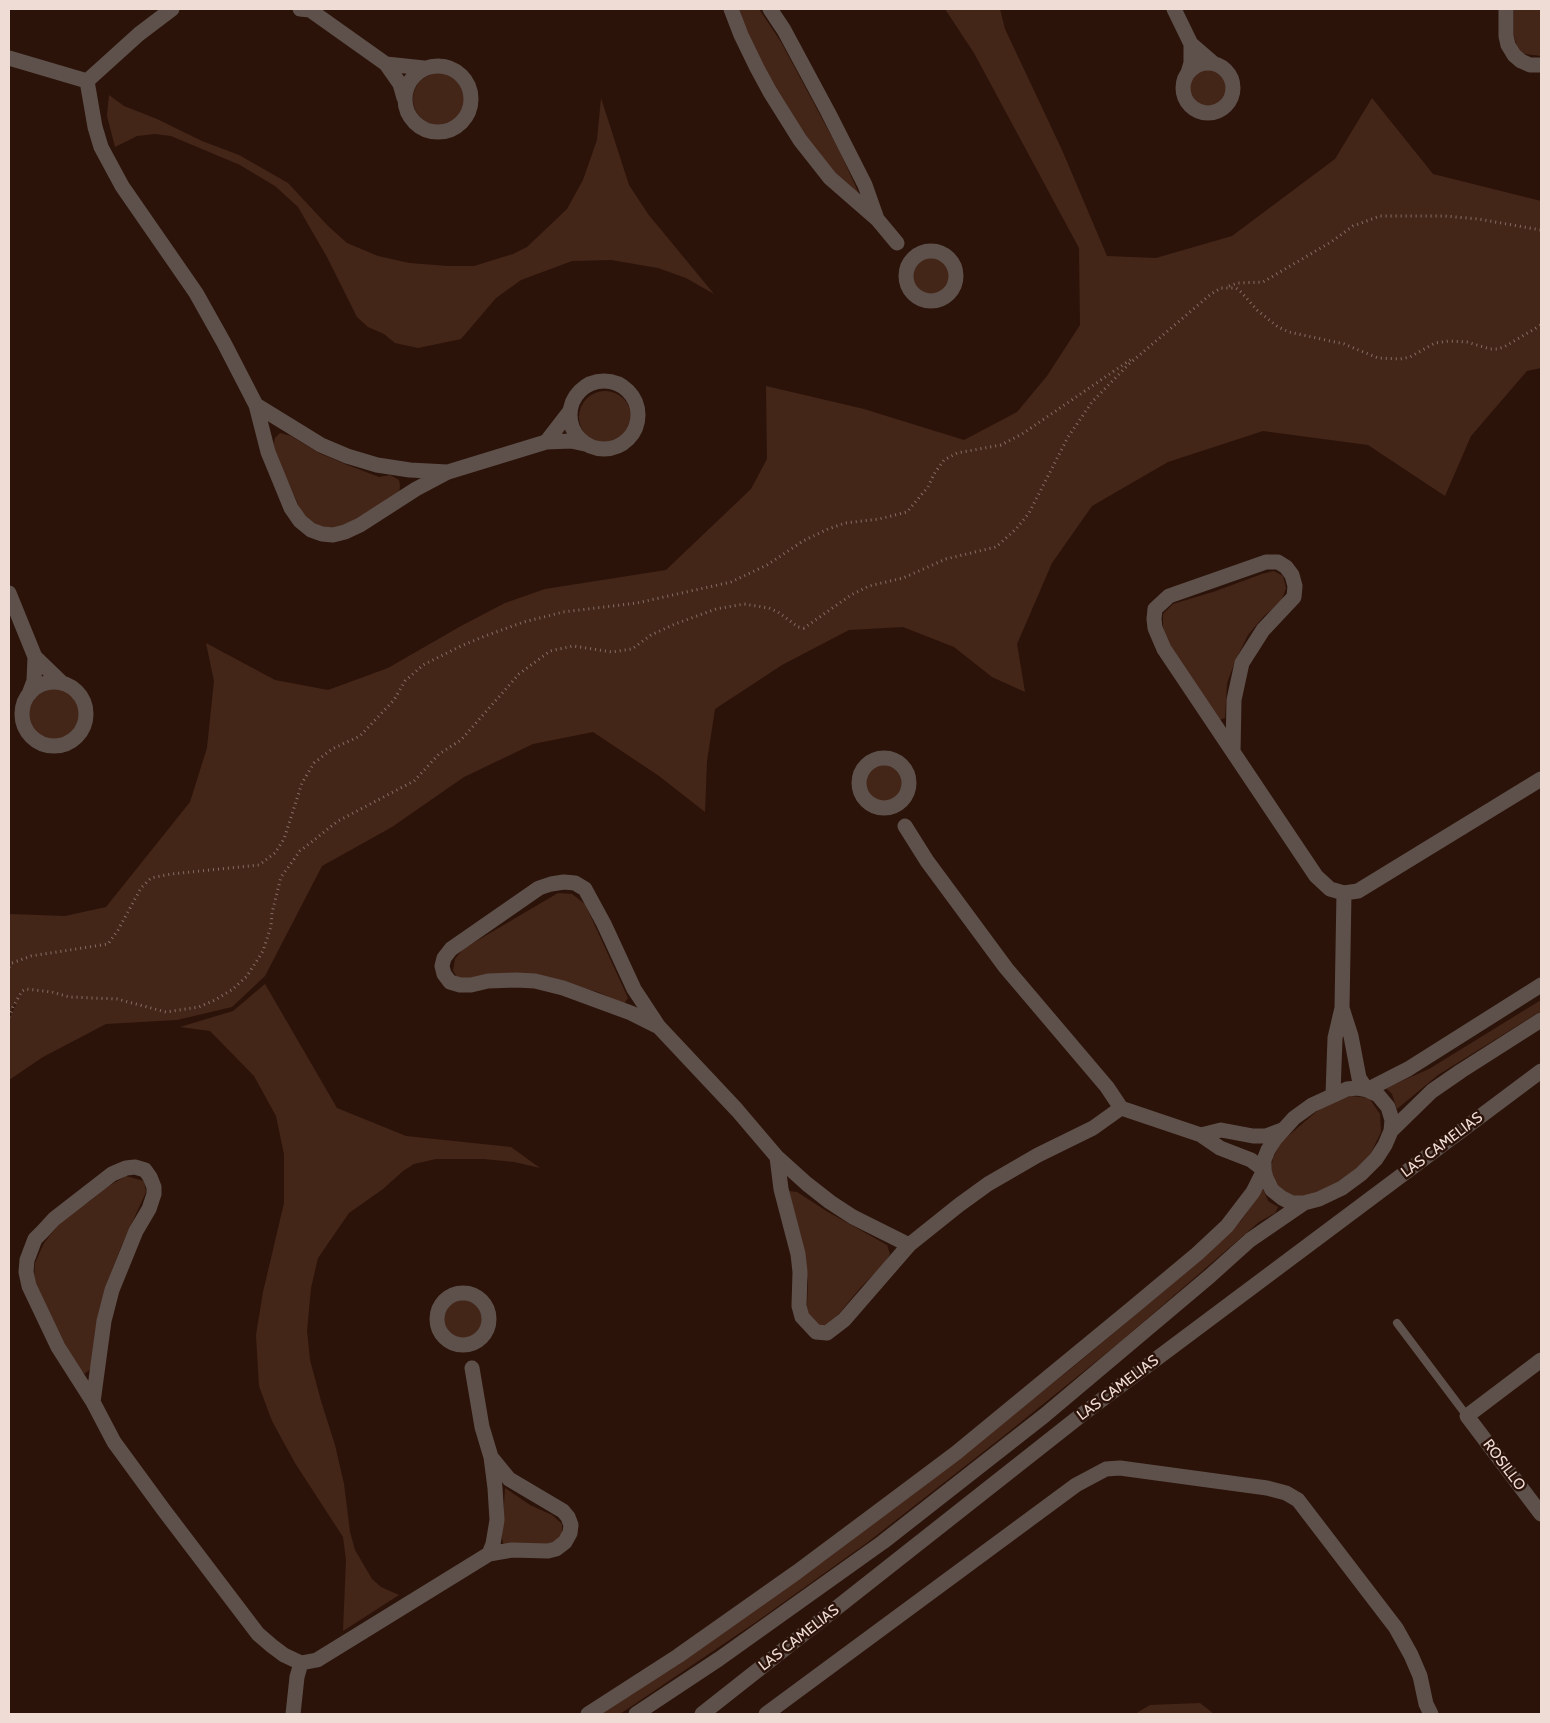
<!DOCTYPE html>
<html>
<head>
<meta charset="utf-8">
<style>
  body { margin:0 }
  #map { position:relative; width:1550px; height:1723px; overflow:hidden; background:#2c1309; font-family:Cabin,sans-serif }
  canvas { display:block }
  .frame { position:absolute; inset:0; border:10px solid #efdcd5; pointer-events:none }
</style>
</head>
<body>
<div id="map">
<canvas width="1550" height="1723"></canvas>
<div class="frame"></div>
</div>
<script>
const ctx = document.querySelector('canvas').getContext('2d');
ctx.lineJoin = 'round';
function paint(path, color) {
  ctx.fillStyle = color;
  ctx.fill(path, 'evenodd');
}
function shape(rows) {
  const path = new Path2D();
  for (const r of rows) {
    if (r.length === 3) {
      path.moveTo(r[0] + r[2], r[1]);
      path.arc(r[0], r[1], r[2], 0, 2 * Math.PI);
      continue;
    }
    path.moveTo(r[0], r[1]);
    for (let i = 2; i < r.length; i += 2) path.lineTo(r[i], r[i + 1]);
  }
  return path;
}
function strokePath(path, color, width, dash) {
  ctx.strokeStyle = color;
  ctx.lineWidth = width;
  ctx.lineCap = dash ? 'butt' : 'round';
  ctx.setLineDash(dash || []);
  ctx.stroke(path);
}
function drawText(font, color, halo, rows, align = 'center') {
  ctx.font = font + ' Cabin,sans-serif';
  ctx.lineWidth = 5;
  ctx.setLineDash([]);
  ctx.textBaseline = 'middle';
  ctx.strokeStyle = halo;
  ctx.fillStyle = color;
  for (const [text, x, y, turn = 0] of rows) {
    ctx.save();
    ctx.translate(x, y);
    ctx.rotate((+turn || 0) * Math.PI / 180);
    ctx.textAlign = isNaN(turn) ? turn : align;
    if (halo) ctx.strokeText(text, 0, 0);
    ctx.fillText(text, 0, 0);
    ctx.restore();
  }
}
paint(shape([
  [739,9,759,9,781,42,840,152,860,196,853,195,815,152,779,96,746,31],
  [945,9,1000,9,1005,29,1062,150,1107,256,1156,258,1232,236,1335,159,1372,98,1433,174,1541,201,1541,368,1527,371,1471,436,1445,496,1368,445,1263,431,1168,462,1092,506,1052,563,1017,644,1025,692,992,677,954,647,903,627,849,630,782,665,715,709,707,761,705,812,659,776,593,732,533,744,464,777,392,827,322,866,265,976,232,1007,177,1020,106,1024,43,1057,9,1080,9,1019,17,1002,13,1007,9,1017,9,914,65,916,106,907,190,802,207,748,214,681,206,643,275,680,328,690,388,668,461,626,505,603,545,589,666,570,751,489,767,459,766,386,864,409,964,440,1017,412,1047,376,1080,325,1079,248,974,53],
  [1514,9,1541,9,1541,56,1525,54,1518,49,1514,36],
  [1208,88,19],
  [439,99,26],
  [109,95,124,106,157,119,202,141,239,155,288,183,328,226,347,243,378,256,409,263,448,266,474,266,513,254,527,247,567,209,583,180,597,140,601,98,629,185,648,214,714,294,686,278,658,268,611,260,572,261,521,280,496,298,461,339,418,348,395,343,384,334,368,327,357,317,327,257,298,207,275,186,240,165,171,136,155,134,137,136,115,147,107,116],
  [931,276,19],
  [605,417,26],
  [280,433,291,436,319,453,345,464,379,477,390,475,399,480,400,486,399,494,338,530,329,531,306,522,273,448,275,438],
  [1274,571,1283,576,1286,588,1281,602,1264,616,1248,635,1236,659,1227,683,1225,718,1219,720,1168,645,1163,627,1163,614,1173,604,1213,592,1262,574],
  [55,715,26],
  [883,784,19],
  [558,893,572,894,585,904,628,998,624,1004,598,992,565,983,458,978,453,971,455,959,463,949],
  [265,984,337,1108,406,1136,511,1147,540,1168,514,1162,484,1159,436,1159,414,1164,403,1171,383,1189,349,1213,318,1258,311,1288,307,1331,310,1360,321,1401,335,1445,344,1484,350,1532,355,1550,372,1579,381,1587,399,1595,343,1631,346,1560,343,1537,295,1463,272,1421,259,1386,256,1335,263,1292,284,1203,284,1154,276,1116,254,1076,210,1031,180,1027,233,1011],
  [1541,1000,1541,1011,1438,1075,1397,1109,1392,1094,1386,1088,1429,1069],
  [1351,1096,1369,1098,1380,1114,1381,1132,1369,1157,1350,1174,1328,1189,1296,1199,1282,1193,1270,1173,1273,1158,1281,1142,1330,1100],
  [126,1176,144,1181,146,1192,121,1247,106,1286,91,1369,84,1374,74,1361,50,1317,34,1282,35,1263,44,1243,63,1219,90,1201,107,1187],
  [1263,1189,1268,1201,1278,1207,1275,1213,1259,1222,1119,1343,1001,1438,868,1542,756,1622,620,1714,599,1714,702,1647,824,1561,948,1467,1073,1367,1200,1261,1241,1221],
  [789,1191,797,1192,828,1212,887,1245,890,1254,885,1263,861,1287,833,1321,824,1326,815,1326,810,1320,807,1307,808,1282],
  [463,1319,19],
  [505,1488,530,1505,552,1515,562,1524,562,1535,556,1545,504,1547,502,1538],
  [1200,1703,1214,1714,1135,1714,1150,1705]
]), '#442619');
strokePath(shape([
  [1229,286,1238,283,1263,282,1331,242,1353,226,1380,216,1445,216,1478,219,1541,230],
  [9,967,12,963,31,956,108,944,118,930,141,888,151,878,171,874,259,865,275,853,284,839,302,783,314,763,332,749,360,736,394,700,405,681,423,665,461,646,485,636,524,622,563,612,637,603,731,582,767,565,803,541,828,529,845,523,879,519,907,512,928,487,934,474,944,460,957,453,1001,445,1022,434,1133,358],
  [9,1017,13,1007,22,991,26,989,52,992,69,997,117,999,166,1012,199,1007,215,1000,233,989,247,976,263,951,271,926,272,913,281,877,300,851,338,821,414,781,439,754,461,740,519,674,550,651,573,646,612,652,632,649,651,635,675,624,716,609,744,604,769,608,778,612,798,627,804,628,851,595,869,586,903,578,946,559,996,547,1016,529,1029,513,1068,437,1092,402,1128,365,1211,294,1221,288,1236,288,1241,292,1257,310,1278,327,1289,332,1344,344,1378,358,1400,359,1410,357,1435,343,1449,341,1467,342,1490,349,1497,349,1504,347,1541,325]
]), '#846e66', 3, [1, 4]);
strokePath(shape([
  [1397,1323,1467,1416]
]), '#5e514b', 8);
strokePath(shape([
  [172,9,139,34,87,81,95,127,101,147,122,186,196,293,224,343,256,405,268,452,291,508,300,521,311,530,322,534,333,535,345,532,360,525,416,489,448,472,546,442],
  [300,9,310,10,386,64],
  [731,9,741,35,757,68,770,92,800,140,830,178,877,219,897,243],
  [770,9,784,30,828,112,865,185,877,219],
  [1174,9,1191,44],
  [1506,9,1506,36,1508,45,1514,55,1521,61,1530,65,1541,65],
  [9,58,87,81],
  [1208,88,25],
  [438,99,33],
  [1188,73,1191,63,1191,44,1213,63],
  [404,98,400,84,386,64,424,68],
  [931,276,25],
  [604,415,34],
  [256,405,321,445,347,456,377,465,410,470,447,472],
  [570,411,546,442,571,441,585,444],
  [9,593,35,657],
  [54,714,32],
  [29,694,34,681,35,657,62,683],
  [1233,752,1234,700,1242,663,1263,630,1294,597,1295,586,1292,575,1286,567,1278,562,1266,562,1169,596,1155,609,1154,619,1155,628,1164,649,1233,752,1316,876,1330,889,1344,893,1358,891,1541,779],
  [884,783,25],
  [1342,1008,1351,1036,1359,1078,1367,1090,1408,1069,1541,985],
  [659,1027,631,1013,563,988,535,981,516,980,488,981,471,985,460,985,450,982,444,974,442,966,444,958,451,949,539,888,551,884,564,882,575,883,585,889,604,924,634,989,659,1027,737,1110,777,1157,807,1184,830,1202,853,1217,909,1245],
  [1357,1088,1367,1090,1378,1095,1388,1107,1392,1120,1391,1131,1385,1145,1376,1159,1361,1174,1342,1188,1319,1199,1304,1203,1292,1203,1282,1198,1272,1190,1266,1178,1264,1170,1264,1160,1268,1150,1275,1139,1294,1118,1312,1105,1347,1089,1357,1088],
  [1333,1094,1335,1038,1342,1008,1344,893],
  [1391,1131,1432,1091,1461,1071,1541,1020],
  [1201,1135,1221,1130,1253,1136,1266,1136,1282,1130],
  [777,1157,781,1189,798,1254,800,1272,799,1306,802,1317,816,1332,827,1333,844,1320,909,1245,959,1205,988,1184,1038,1155,1093,1128,1121,1108,1107,1087,1006,968,927,861,905,826],
  [463,1319,26],
  [1541,1360,1467,1416,1541,1514],
  [472,1368,482,1427,491,1457,495,1488,497,1520,493,1544,489,1554],
  [93,1402,104,1321,112,1290,136,1231,149,1209,154,1194,154,1187,150,1177,145,1170,135,1167,126,1168,112,1174,54,1219,43,1231,35,1239,27,1260,26,1272,29,1286,58,1347,93,1402,114,1442,163,1509,258,1634,272,1646,284,1655,301,1663,317,1660,489,1554,512,1550,548,1551,556,1549,565,1542,570,1533,571,1525,568,1517,563,1511,509,1479,491,1457],
  [293,1714,297,1677,301,1663],
  [588,1714,678,1656,797,1572,892,1501,956,1453,1131,1309,1197,1254,1227,1226,1253,1192,1264,1170,1251,1160,1220,1148,1201,1135,1121,1108],
  [636,1714,719,1659,883,1542,1045,1415,1210,1276,1250,1240,1304,1203],
  [702,1714,1080,1416,1541,1071],
  [766,1714,1076,1485,1106,1469,1120,1468,1267,1488,1286,1493,1298,1500,1396,1628,1411,1655,1420,1676,1426,1704,1431,1714]
]), '#5e514b', 15);
drawText('15px', '#efdcd5', '#2c1309', [
  ["LAS CAMELIAS",1442,1145,-37],
  ["LAS CAMELIAS",1118,1388,-37],
  ["ROSILLO",1504,1465,53],
  ["LAS CAMELIAS",799,1638,-38]
]);
</script>
</body>
</html>
